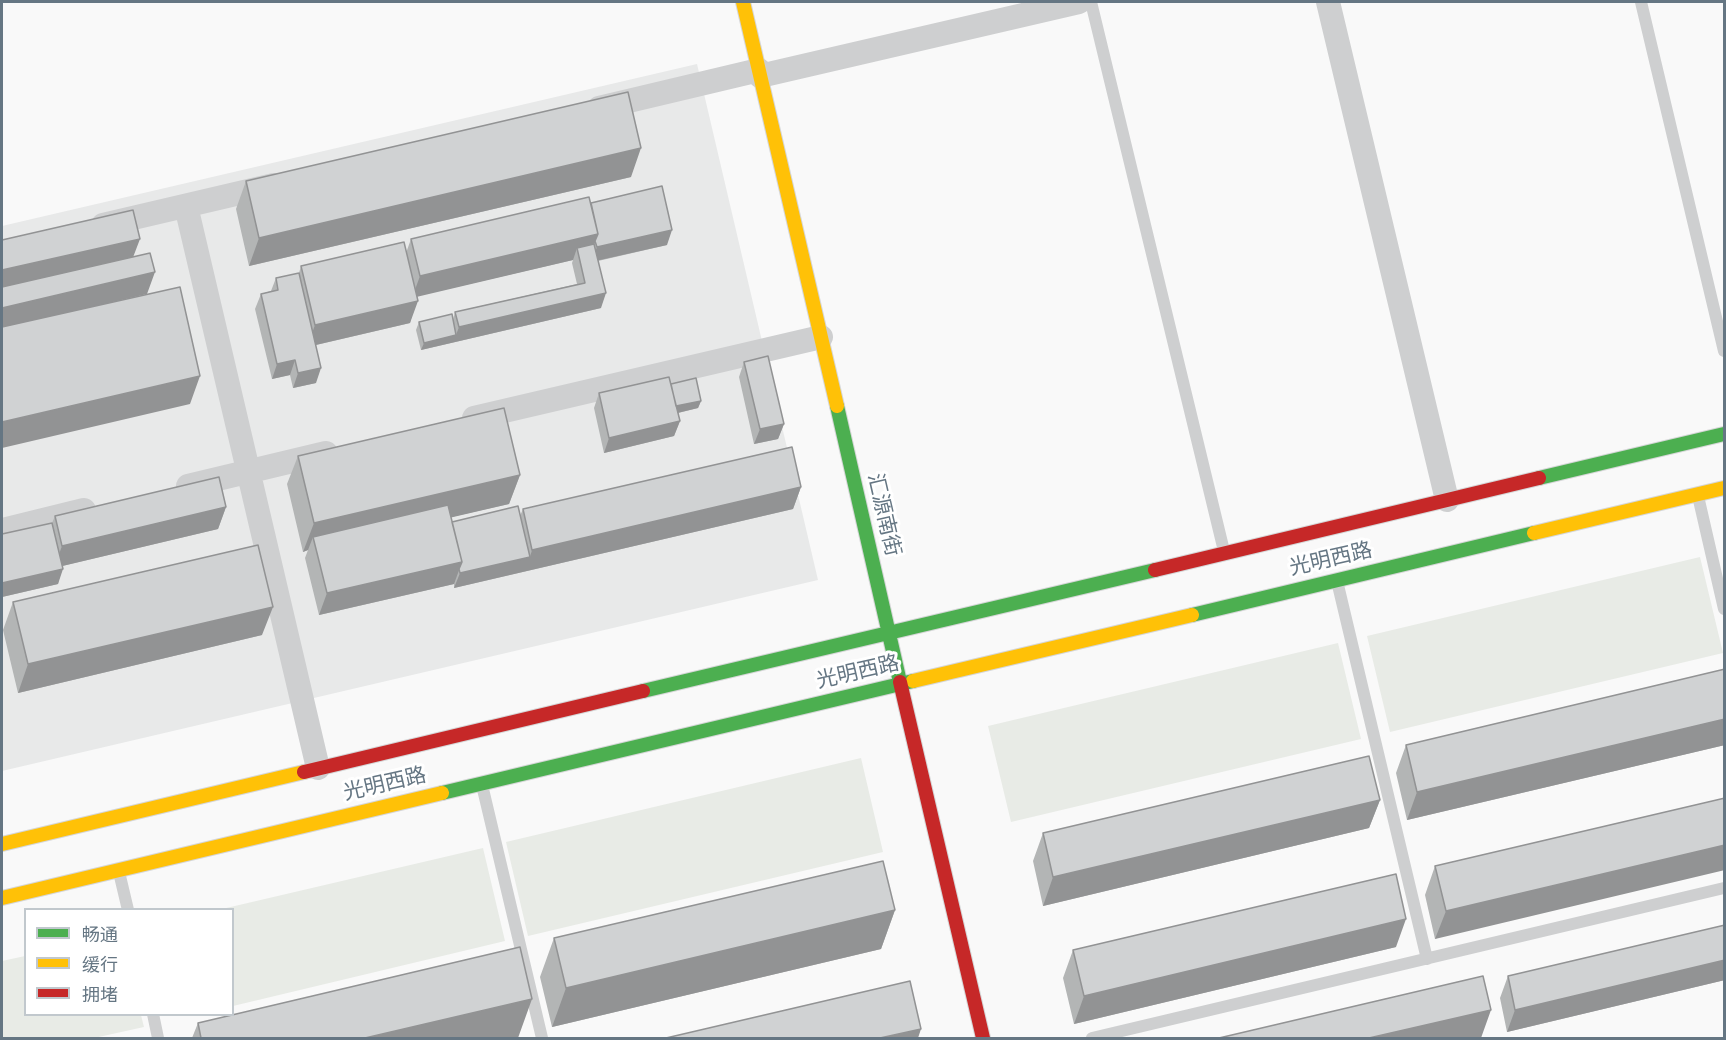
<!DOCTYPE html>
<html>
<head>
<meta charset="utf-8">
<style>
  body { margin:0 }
  #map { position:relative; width:1726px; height:1040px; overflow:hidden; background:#f9f9f9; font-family:"DejaVu Sans","Noto Sans SC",sans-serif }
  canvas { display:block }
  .frame { position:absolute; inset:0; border:3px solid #657683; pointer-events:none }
  .legend { position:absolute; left:24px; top:908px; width:210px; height:108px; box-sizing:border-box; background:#fff; border:2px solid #c1c8cd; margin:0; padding:8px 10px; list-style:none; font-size:18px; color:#657683 }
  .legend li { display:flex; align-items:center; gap:12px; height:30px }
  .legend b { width:30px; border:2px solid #c1c8cd }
</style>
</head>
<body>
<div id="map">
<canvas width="1726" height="1040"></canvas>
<div class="frame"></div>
<ul class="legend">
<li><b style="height:8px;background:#4caf50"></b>畅通</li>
<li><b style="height:8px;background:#ffc107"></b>缓行</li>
<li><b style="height:8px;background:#c62828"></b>拥堵</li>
</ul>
</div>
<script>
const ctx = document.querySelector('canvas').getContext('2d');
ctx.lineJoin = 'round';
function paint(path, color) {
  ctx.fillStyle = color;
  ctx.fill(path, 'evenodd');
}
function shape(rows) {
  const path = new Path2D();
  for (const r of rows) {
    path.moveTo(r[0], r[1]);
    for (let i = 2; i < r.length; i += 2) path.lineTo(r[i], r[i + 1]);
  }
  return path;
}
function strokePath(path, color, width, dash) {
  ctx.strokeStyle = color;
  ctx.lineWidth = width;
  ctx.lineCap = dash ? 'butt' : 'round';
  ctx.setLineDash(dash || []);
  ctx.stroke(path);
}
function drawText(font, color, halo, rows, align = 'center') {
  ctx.font = font + ' "DejaVu Sans","Noto Sans SC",sans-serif';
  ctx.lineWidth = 6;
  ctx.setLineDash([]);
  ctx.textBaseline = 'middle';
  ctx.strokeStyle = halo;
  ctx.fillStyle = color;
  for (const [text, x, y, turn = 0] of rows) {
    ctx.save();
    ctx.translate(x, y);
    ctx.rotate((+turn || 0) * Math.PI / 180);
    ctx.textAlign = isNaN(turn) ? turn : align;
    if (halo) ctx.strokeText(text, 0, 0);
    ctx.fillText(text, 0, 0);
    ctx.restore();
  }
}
paint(shape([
  [697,64,818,580,2,771,2,226]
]), '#e8e9e9');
paint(shape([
  [1700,557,1723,653,1390,732,1367,636],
  [1338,643,1361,739,1011,822,988,726],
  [861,758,883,852,528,936,506,842],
  [483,848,505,941,233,1006,232,910,222,909],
  [25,956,26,1014,141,1015,144,1027,94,1038,2,1038,2,961]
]), '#e8ebe6');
const fast = shape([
  [837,406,900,682],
  [1539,478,1724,434],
  [1192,615,1534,533],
  [643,691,1155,570],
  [442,793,913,681]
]);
const slow = shape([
  [743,2,837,406],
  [1534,533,1724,488],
  [913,681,1192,615],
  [2,844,304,772],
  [2,898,442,793]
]);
const jam = shape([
  [1155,570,1539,478],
  [900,682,983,1038],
  [304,772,643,691]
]);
strokePath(fast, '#d5d6d7', 16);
strokePath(slow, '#d5d6d7', 16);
strokePath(jam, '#d5d6d7', 16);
strokePath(shape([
  [1091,2,1224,551],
  [1641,2,1724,351],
  [1698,496,1724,609],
  [1337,581,1427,959],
  [482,785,542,1038],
  [119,872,128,910],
  [153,1014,158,1038],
  [1092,1038,1724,888]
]), '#cecfd0', 12);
strokePath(shape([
  [1328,2,1447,500],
  [760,76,1079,2],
  [599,108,759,70],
  [186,206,318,768],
  [103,225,274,185],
  [474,418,821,337],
  [188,486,326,453],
  [2,530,84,510]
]), '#cecfd0', 24);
strokePath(fast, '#4caf50', 14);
strokePath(slow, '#ffc107', 14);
strokePath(jam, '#c62828', 14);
paint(shape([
  [631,177,249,266,236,209,246,181],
  [591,203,667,245,598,261,601,308,421,350,416,330,419,322,453,320,455,312,577,284,572,263,573,260,417,296,410,323,316,345,316,383,293,388,290,375,272,379,255,309,261,294,271,291,276,278,299,273,301,266,406,253,411,239],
  [744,362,784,424,778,439,754,444,739,377],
  [671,384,701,401,698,408,678,413,680,421,674,436,604,453,594,408,599,393],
  [298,456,520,475,509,504,451,517,452,522,520,516,523,509,801,487,793,509,454,588,454,584,319,615,305,558,308,550,303,552,287,484],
  [226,507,218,529,62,566,58,584,2,597,2,534,52,523,55,516],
  [13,602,262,635,18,693,3,630],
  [1725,669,1725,745,1407,820,1396,773,1406,745],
  [1725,798,1435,939,1425,895,1435,866],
  [1380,800,1369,828,1043,906,1033,861,1043,833],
  [895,910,881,949,552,1027,540,977,554,938],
  [1725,925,1725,980,1507,1032,1500,998,1508,976],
  [1396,947,1074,1024,1063,978,1073,950],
  [198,1023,518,1038,192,1038]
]), '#b3b5b5');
paint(shape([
  [641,148,631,177,249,266,259,238],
  [672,230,667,245,591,262,597,247],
  [598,234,590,256,577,248,573,260,412,298,420,276],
  [140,239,132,260,2,290,2,270],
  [155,272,147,294,2,328,2,308],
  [606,293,601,308,421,350,424,343,456,335,459,327],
  [418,301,410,323,307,347,315,325],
  [295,360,290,375,272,379,277,364],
  [321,368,316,383,293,388,298,373],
  [200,376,190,404,2,448,2,422],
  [701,401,698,408,669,415,672,407],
  [680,421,674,436,604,453,609,438],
  [784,424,778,439,754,444,760,429],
  [520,475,509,504,316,549,313,537,308,550,303,552,314,523],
  [801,487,793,509,454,588,460,573,530,557,532,550],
  [226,507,218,529,54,568,62,546],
  [462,562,454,584,319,615,327,593],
  [63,569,58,584,2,597,2,583],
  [273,607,262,635,18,693,28,664],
  [1725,719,1725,745,1407,820,1417,792],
  [1380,800,1369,828,1043,906,1053,877],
  [1725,845,1725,870,1435,939,1446,911],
  [895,910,881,949,552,1027,566,988],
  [1406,919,1396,947,1074,1024,1084,996],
  [1725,960,1725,980,1507,1032,1515,1010],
  [532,999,518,1038,365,1038],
  [1491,1010,1481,1038,1369,1038],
  [921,1029,918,1038,880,1038]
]), '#929394');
const building = shape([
  [628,92,641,148,259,238,246,181,628,92],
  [662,186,672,230,597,247,595,241,598,234,591,203,662,186],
  [589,197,598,234,420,276,411,239,589,197],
  [133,210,140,239,2,270,2,240,133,210],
  [404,242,418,301,315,325,301,266,404,242],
  [594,244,606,293,459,327,455,312,585,283,577,248,594,244],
  [150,253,155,272,2,308,2,287,150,253],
  [299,273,321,368,298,373,295,360,277,364,261,294,278,290,276,278,299,273],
  [180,287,200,376,2,422,2,327,180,287],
  [452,314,456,335,424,343,419,322,452,314],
  [768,356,784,424,760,429,744,362,768,356],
  [669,377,680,421,609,438,599,393,669,377],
  [696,378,701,401,676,406,671,384,696,378],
  [504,408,520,475,314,523,298,456,504,408],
  [792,447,801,487,532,550,523,509,792,447],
  [219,477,226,507,62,546,55,516,219,477],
  [448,505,462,562,327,593,313,537,448,505],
  [518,506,530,557,460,573,459,569,462,562,452,522,518,506],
  [52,523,63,569,2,583,2,534,52,523],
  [258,545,273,607,28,664,13,602,258,545],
  [1725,669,1725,719,1417,792,1406,745,1725,669],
  [1369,756,1380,800,1053,877,1043,833,1369,756],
  [1725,798,1725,845,1446,911,1435,866,1725,798],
  [883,861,895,910,566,988,554,938,883,861],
  [1396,874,1406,919,1084,996,1073,950,1396,874],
  [1725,925,1725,960,1515,1010,1508,976,1725,925],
  [520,947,532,999,365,1038,201,1038,198,1023,520,947],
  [1483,976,1491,1010,1369,1038,1219,1038,1483,976],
  [910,981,921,1029,880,1038,666,1038,910,981]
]);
paint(building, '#d0d2d3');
strokePath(building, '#929394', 1.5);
drawText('21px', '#657683', '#fff', [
  ["汇源南街",883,515,77],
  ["光明西路",1331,560,-13],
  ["光明西路",858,673,-13],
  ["光明西路",385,785,-13]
]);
</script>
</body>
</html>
